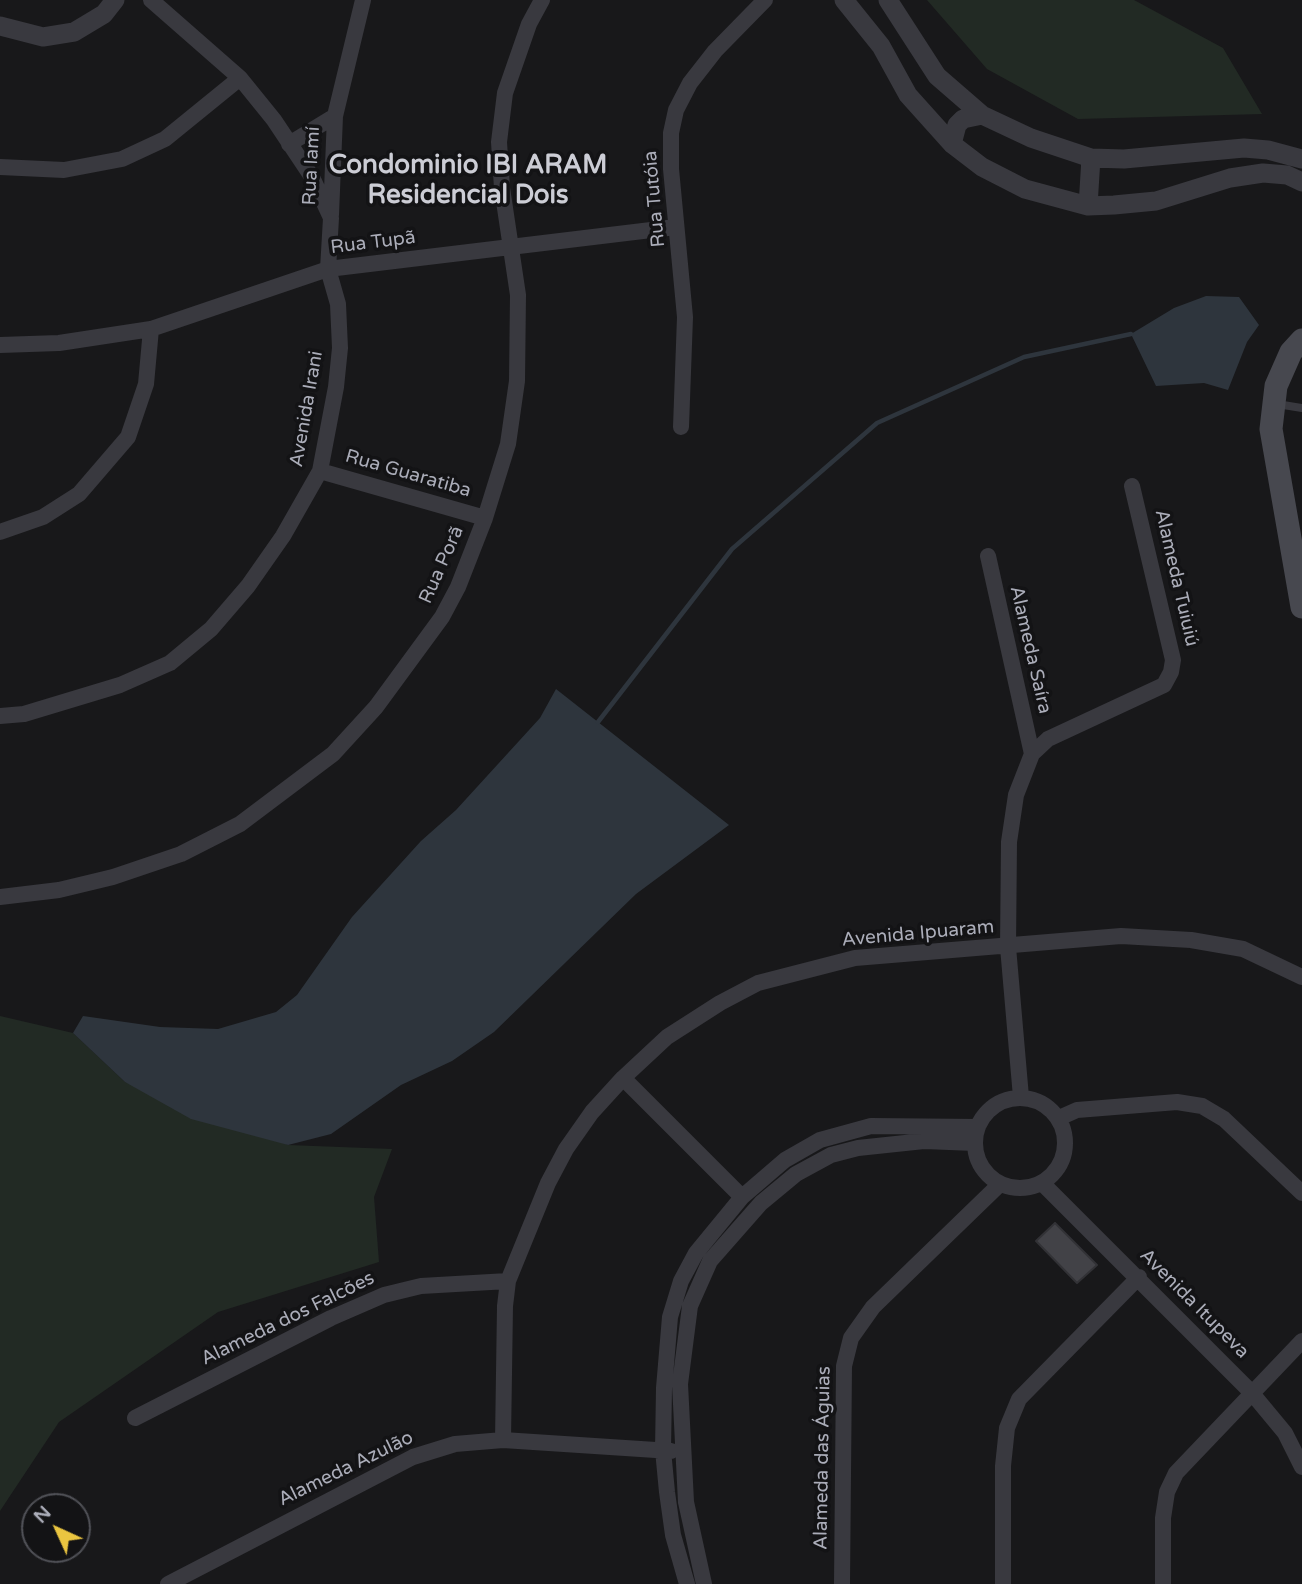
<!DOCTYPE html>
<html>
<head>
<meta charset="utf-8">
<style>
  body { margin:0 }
  #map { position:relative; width:1302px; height:1584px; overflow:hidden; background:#18181a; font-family:"Varela Round",sans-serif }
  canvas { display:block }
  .north { position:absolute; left:21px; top:1493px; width:70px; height:70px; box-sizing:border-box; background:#131315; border:2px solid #505157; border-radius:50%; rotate:315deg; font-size:19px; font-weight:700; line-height:28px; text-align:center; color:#abadb9 }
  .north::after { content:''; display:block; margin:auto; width:24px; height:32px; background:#eac540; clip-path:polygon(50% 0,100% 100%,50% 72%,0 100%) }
</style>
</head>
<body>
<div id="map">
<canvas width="1302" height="1584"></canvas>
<div class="north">N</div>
</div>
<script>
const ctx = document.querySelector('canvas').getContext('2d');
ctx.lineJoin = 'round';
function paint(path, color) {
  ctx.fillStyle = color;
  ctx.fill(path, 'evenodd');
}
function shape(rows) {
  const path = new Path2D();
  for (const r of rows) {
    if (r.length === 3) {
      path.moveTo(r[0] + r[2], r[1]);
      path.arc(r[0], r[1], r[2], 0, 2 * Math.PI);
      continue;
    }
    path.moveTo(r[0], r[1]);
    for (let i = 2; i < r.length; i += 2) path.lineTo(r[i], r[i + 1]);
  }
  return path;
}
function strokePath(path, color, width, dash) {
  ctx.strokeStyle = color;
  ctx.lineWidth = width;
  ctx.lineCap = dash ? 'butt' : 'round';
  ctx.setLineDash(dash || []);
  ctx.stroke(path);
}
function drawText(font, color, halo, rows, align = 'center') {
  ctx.font = font + ' "Varela Round",sans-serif';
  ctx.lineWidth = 7;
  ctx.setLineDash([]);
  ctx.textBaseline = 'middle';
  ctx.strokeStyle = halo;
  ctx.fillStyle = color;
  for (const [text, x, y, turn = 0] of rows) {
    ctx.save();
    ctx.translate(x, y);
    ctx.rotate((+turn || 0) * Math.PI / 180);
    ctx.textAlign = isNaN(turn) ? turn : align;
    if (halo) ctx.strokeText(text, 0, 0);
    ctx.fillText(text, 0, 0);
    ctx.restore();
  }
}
paint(shape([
  [927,0,1134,0,1223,48,1262,114,1078,119,987,69],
  [0,1016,73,1033,125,1082,288,1145,392,1149,374,1197,379,1262,218,1312,59,1422,0,1511]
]), '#222a24');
paint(shape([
  [1206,296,1239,297,1259,325,1247,342,1228,390,1204,383,1156,386,1131,334,1174,308],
  [556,689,729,825,636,894,494,1032,452,1061,401,1085,331,1134,288,1145,191,1119,125,1082,73,1033,83,1016,160,1027,218,1029,276,1012,297,995,352,917,421,841,456,810,540,718]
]), '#2e353d');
strokePath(shape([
  [598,722,732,549,877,423,1024,357,1131,334]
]), '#2e353d', 4.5);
const building = shape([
  [1055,1223,1097,1265,1077,1283,1036,1241,1055,1223]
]);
paint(building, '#424247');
strokePath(building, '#323236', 2);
strokePath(shape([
  [1277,404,1302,408]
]), '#39393f', 8);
strokePath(shape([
  [289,144,335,116],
  [0,167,64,170,122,159,165,139,240,78],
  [331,215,335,116,363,0],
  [0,345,59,343,151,329,328,269,676,227],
  [681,427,685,317,671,169,671,133,676,110,690,83,715,51,765,0],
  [320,471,485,518],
  [0,532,43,517,79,494,128,437,146,384,151,329],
  [988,556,1032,754],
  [0,716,24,714,120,685,170,663,211,629,248,586,283,536,320,471,336,387,340,348,338,304,328,269,331,218,312,177,274,120,240,78,151,0],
  [0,897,59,890,113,877,181,854,240,824,333,754,376,707,442,617,458,587,485,518,508,444,517,381,518,295,502,188,499,142,505,93,529,24,542,0],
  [623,1078,742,1197],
  [1021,1097,1008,947,1009,842,1016,795,1032,754,1048,739,1164,685,1171,672,1173,660,1132,486],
  [1020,1143,45],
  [1059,1118,1077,1110,1177,1102,1202,1106,1224,1119,1302,1193],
  [1042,1183,1251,1392,1285,1433,1302,1467],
  [135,1418,331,1318,384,1295,421,1286,508,1281],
  [503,1440,505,1306,508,1281,548,1183,566,1149,592,1112,623,1078,667,1037,720,1003,758,983,855,958,1121,936,1191,940,1243,949,1302,977],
  [168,1584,413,1457,455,1444,503,1440,671,1451],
  [687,1584,673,1535,667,1492,663,1450,664,1388,670,1317,681,1281,696,1253,742,1197,785,1160,820,1140,871,1126,978,1127],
  [704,1584,686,1502,680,1384,690,1306,710,1261,761,1203,796,1174,831,1155,858,1148,924,1141,975,1143],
  [842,1584,844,1366,851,1338,873,1307,1000,1184],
  [1003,1584,1003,1466,1007,1428,1019,1399,1139,1277],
  [1163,1584,1163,1518,1167,1492,1176,1473,1302,1341]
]), '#39393f', 16);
strokePath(shape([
  [844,0,881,46,908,95,952,144,982,167,1025,189,1088,206,1114,205,1156,201,1230,178,1263,173,1287,175,1302,182],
  [888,0,937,76,982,115,1031,138,1091,158,1124,159,1244,148,1268,150,1302,159],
  [0,26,43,37,74,32,104,14,115,0],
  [952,144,957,125,963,119,982,115],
  [1088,206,1091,158]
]), '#39393f', 19);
strokePath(shape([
  [1302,340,1291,352,1276,386,1271,429,1302,607]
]), '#47484f', 23);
drawText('19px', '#abadb9', '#131315', [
  ["Rua Iamí",312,166,-87],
  ["Rua Tutóia",655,199,-95],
  ["Rua Tupã",373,243,-7],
  ["Avenida Irani",307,409,-80],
  ["Rua Guaratiba",408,474,16],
  ["Rua Porã",442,565,-66],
  ["Alameda Tuiuiú",1176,578,77],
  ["Alameda Saíra",1030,650,77],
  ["Avenida Ipuaram",918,934,-5],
  ["Avenida Itupeva",1194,1304,45],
  ["Alameda dos Falcões",288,1319,-26],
  ["Alameda das Águias",823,1458,-89],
  ["Alameda Azulão",346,1469,-26]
]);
drawText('bold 26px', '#cccdd5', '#131315', [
  ["Condominio IBI ARAM",468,166],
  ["Residencial Dois",468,196]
]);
</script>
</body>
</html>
